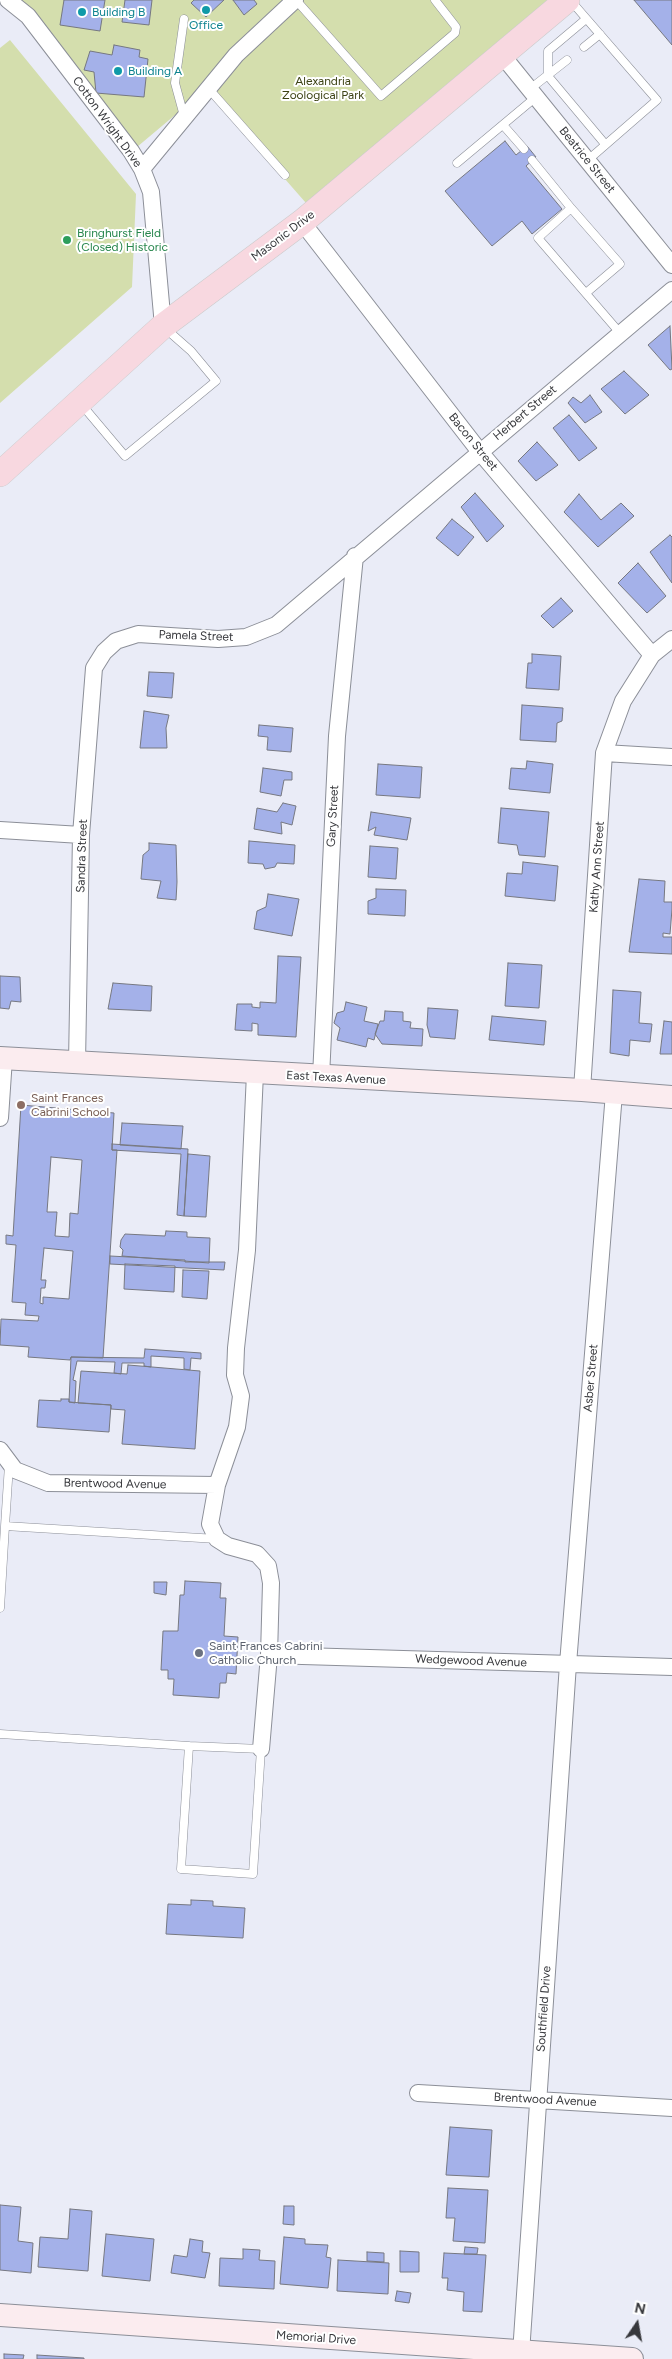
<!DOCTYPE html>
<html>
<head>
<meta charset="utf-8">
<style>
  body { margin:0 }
  #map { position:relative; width:672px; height:2359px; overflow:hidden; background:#eaecf7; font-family:Figtree,sans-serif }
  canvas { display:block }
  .north { position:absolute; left:612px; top:2299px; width:50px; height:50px; -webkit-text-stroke:4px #fff; paint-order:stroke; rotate:12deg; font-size:14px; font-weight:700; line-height:20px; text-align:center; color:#37383c }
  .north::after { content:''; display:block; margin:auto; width:18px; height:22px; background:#37383c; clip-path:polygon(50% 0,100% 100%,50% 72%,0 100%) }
</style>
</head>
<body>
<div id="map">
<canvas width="672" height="2359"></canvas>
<div class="north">N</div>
</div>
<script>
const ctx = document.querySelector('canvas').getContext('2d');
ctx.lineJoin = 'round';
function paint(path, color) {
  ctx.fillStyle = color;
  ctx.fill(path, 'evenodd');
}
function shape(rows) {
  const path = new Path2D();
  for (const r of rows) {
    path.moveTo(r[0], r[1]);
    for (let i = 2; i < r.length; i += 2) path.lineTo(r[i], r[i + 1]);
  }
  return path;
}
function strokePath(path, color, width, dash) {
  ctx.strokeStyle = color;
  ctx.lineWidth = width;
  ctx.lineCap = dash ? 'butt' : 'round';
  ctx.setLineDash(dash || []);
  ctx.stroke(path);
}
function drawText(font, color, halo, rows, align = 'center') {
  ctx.font = font + ' Figtree,sans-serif';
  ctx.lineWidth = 4;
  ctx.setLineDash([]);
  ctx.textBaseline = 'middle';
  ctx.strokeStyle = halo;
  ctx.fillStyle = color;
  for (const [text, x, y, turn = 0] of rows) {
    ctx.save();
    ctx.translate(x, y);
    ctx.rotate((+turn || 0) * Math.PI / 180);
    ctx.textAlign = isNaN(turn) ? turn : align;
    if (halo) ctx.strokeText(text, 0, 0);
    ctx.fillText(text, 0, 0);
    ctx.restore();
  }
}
paint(shape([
  [10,0,556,0,313,211,206,89,137,147],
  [10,40,136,194,132,287,0,403,0,48]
]), '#d4dead');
const building = shape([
  [64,0,105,0,100,31,60,25,64,0],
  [125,0,152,0,149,25,122,22,125,0],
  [194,0,224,0,206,17,191,3,194,0],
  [233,0,254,0,257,4,244,15,233,0],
  [634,0,672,0,672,45,634,0],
  [114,45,140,50,139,57,148,59,144,97,96,93,94,72,84,70,90,51,112,55,114,45],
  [505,141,516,155,527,146,536,157,526,166,562,209,532,234,522,221,492,246,445,191,505,141],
  [670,326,672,369,670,370,648,345,670,326],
  [624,371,649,395,625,414,601,389,624,371],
  [590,395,602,412,585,423,568,403,573,397,581,403,590,395],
  [569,415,597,448,579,461,553,428,569,415],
  [537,442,558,465,536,481,518,461,537,442],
  [475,493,504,526,487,542,461,507,475,493],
  [579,494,601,520,621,503,634,516,598,547,564,512,579,494],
  [452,519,474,537,458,556,436,538,452,519],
  [670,535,672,537,672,583,650,552,670,535],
  [638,563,666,596,647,613,618,583,638,563],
  [561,598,573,611,553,628,541,616,561,598],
  [532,654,561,656,559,690,526,688,528,663,532,663,532,654],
  [149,672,174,673,172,698,147,696,149,672],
  [522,705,563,708,562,721,557,723,556,742,520,740,522,705],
  [144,711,169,715,166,728,167,748,140,748,144,711],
  [259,725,293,728,291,752,267,750,268,737,258,736,259,725],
  [527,761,553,764,550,793,509,789,511,768,526,769,527,761],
  [378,764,422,767,420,798,376,795,378,764],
  [263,768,292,772,292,780,284,780,281,796,260,792,263,768],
  [283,803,296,806,292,825,281,822,282,834,254,829,257,808,277,812,283,803],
  [501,808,549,812,545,857,519,855,517,845,498,843,501,808],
  [371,812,411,818,407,840,374,835,376,827,368,831,371,812],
  [249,841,295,845,294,864,277,863,275,867,265,869,263,864,248,863,249,841],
  [149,843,176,845,177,882,176,900,157,898,161,881,141,879,143,855,149,850,149,843],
  [370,846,398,848,396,879,368,877,370,846],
  [523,862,558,866,555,901,505,896,507,873,522,874,523,862],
  [639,879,665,881,664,902,672,902,672,909,670,934,663,933,663,937,672,937,672,954,629,952,639,879],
  [376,889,406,890,405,916,368,914,368,901,376,898,376,889],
  [268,894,299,899,292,936,254,929,257,911,266,907,268,894],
  [278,956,301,957,296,1037,258,1035,258,1024,252,1023,252,1031,235,1030,237,1004,252,1004,252,1007,260,1008,260,1002,276,1003,278,956],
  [508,963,542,965,539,1008,505,1006,508,963],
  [0,976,20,977,21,1002,11,1001,9,1009,0,1008,0,976],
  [113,983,152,986,151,1011,108,1009,113,983],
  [613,990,641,992,639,1023,652,1024,650,1042,630,1040,629,1056,610,1053,613,990],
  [346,1002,367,1007,364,1021,378,1024,374,1040,368,1038,366,1047,337,1040,340,1028,334,1023,337,1013,344,1011,346,1002],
  [428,1008,458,1010,455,1039,430,1037,427,1025,428,1008],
  [385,1011,403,1012,403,1021,411,1022,410,1028,423,1029,422,1046,382,1044,375,1034,380,1021,384,1021,385,1011],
  [492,1016,546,1021,544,1045,489,1040,492,1016],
  [664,1021,672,1022,672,1054,660,1054,664,1021],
  [21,1105,114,1113,112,1150,117,1150,103,1358,71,1357,70,1360,28,1357,29,1347,0,1345,1,1319,38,1321,39,1316,25,1315,26,1303,12,1302,16,1245,6,1244,6,1235,13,1236,21,1105],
  [51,1157,82,1160,78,1214,70,1213,69,1237,55,1236,57,1212,47,1212,51,1157],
  [44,1248,73,1251,69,1299,43,1297,43,1304,40,1303,41,1288,45,1288,46,1280,41,1280,44,1248],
  [122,1123,183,1126,181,1149,120,1145,122,1123],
  [112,1144,188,1149,184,1216,177,1215,181,1154,112,1150,112,1144],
  [188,1154,210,1156,206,1217,184,1216,188,1154],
  [166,1231,187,1232,187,1237,210,1238,209,1263,122,1256,123,1250,120,1247,121,1240,125,1234,165,1236,166,1231],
  [110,1256,185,1260,185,1262,225,1262,224,1270,110,1264,110,1256],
  [125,1264,175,1266,174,1292,124,1289,125,1264],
  [183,1270,209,1271,207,1299,182,1297,183,1270],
  [145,1349,201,1353,201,1359,191,1358,190,1370,184,1369,184,1358,151,1356,151,1367,144,1366,144,1363,122,1363,121,1374,114,1373,115,1362,77,1361,73,1380,76,1381,75,1403,69,1402,71,1357,144,1358,145,1349],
  [128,1365,200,1371,195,1449,122,1444,125,1410,111,1409,111,1405,78,1403,81,1371,127,1374,128,1365],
  [61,1399,69,1399,69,1402,111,1405,109,1432,37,1427,39,1400,61,1401,61,1399],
  [185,1581,221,1583,220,1598,226,1598,224,1636,238,1637,236,1674,227,1673,226,1683,220,1683,219,1698,173,1695,174,1679,168,1679,168,1670,161,1670,163,1631,178,1631,180,1595,184,1595,185,1581],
  [154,1582,167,1582,166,1595,154,1593,154,1582],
  [191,1900,213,1901,213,1906,245,1908,243,1938,166,1934,168,1904,191,1905,191,1900],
  [450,2127,492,2130,489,2177,446,2175,450,2127],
  [448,2188,488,2190,485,2243,453,2241,455,2218,446,2218,448,2188],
  [0,2205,21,2207,18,2241,33,2243,31,2273,0,2270,0,2205],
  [284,2206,294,2206,294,2225,283,2224,284,2206],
  [70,2209,92,2211,88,2271,38,2267,40,2237,68,2239,70,2209],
  [106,2234,154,2239,150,2281,102,2276,106,2234],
  [284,2237,305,2239,305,2244,328,2245,326,2257,331,2258,328,2288,280,2284,284,2237],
  [190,2239,203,2241,202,2252,210,2253,205,2278,171,2273,174,2255,187,2257,190,2239],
  [465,2247,478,2248,477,2254,464,2254,465,2247],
  [243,2249,260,2250,259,2260,275,2261,274,2289,219,2286,220,2258,243,2259,243,2249],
  [400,2251,419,2252,419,2272,400,2272,400,2251],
  [367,2252,384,2253,384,2262,367,2261,367,2252],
  [444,2253,486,2255,482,2312,463,2311,464,2292,447,2290,448,2278,442,2278,444,2253],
  [338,2260,389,2263,388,2294,337,2291,338,2260],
  [397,2291,411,2293,409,2303,395,2301,397,2291],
  [4,2354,24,2355,23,2359,4,2359,4,2354],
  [37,2355,84,2358,84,2359,37,2359,37,2355]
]);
paint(building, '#a4b1e9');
strokePath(building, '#767881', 1);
const lane = shape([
  [296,0,381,96,455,33,456,27,435,0],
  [571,1,657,100,588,160],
  [184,19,175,83,184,116],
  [586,19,548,51,548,76,605,144],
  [584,47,600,34],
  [209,89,285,175],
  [530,89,567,60],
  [503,125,524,149],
  [532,160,571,208],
  [457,163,536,97],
  [586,293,620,264,571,208,538,238,620,333],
  [82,405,125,456,216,381,191,351,166,329],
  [5,1526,9,1465],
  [0,1608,5,1526,217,1539],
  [0,1734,189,1746,181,1869,253,1874,261,1749,189,1746]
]);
const street = shape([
  [8,0,28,16,131,151,142,169,151,192,163,326],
  [502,55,672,265],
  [142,169,236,55,295,0],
  [302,222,480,452,652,655],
  [604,753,672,757],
  [0,830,81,835],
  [77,1063,81,835,94,668,104,652,116,641,138,634,218,639,246,637,276,625,672,290],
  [255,1073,247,1250,236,1348,235,1375,241,1396,237,1427,217,1485,210,1524,217,1539,228,1546,257,1554,268,1566,271,1583,269,1655,261,1749],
  [321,1077,337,736,355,556],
  [582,1090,604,753,623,701,652,655,672,639],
  [0,1118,4,1058],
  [0,1450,15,1470,48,1483,217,1485],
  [269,1655,672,1667],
  [418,2093,672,2108],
  [521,2353,568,1664,614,1093]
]);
const secondary = shape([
  [0,1058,582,1090,672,1097],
  [0,2315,632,2359]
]);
const primary = shape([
  [0,474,163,326,302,222,567,0]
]);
strokePath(lane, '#8c8f98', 9);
strokePath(street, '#8c8f98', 18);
strokePath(secondary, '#8c8f98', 24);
strokePath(primary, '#cbcbcc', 26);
strokePath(lane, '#fff', 8);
strokePath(street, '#fff', 16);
strokePath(secondary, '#fbecef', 22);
strokePath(primary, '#f8d8e0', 25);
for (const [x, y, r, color] of [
  [206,10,5,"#0f9aa8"],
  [82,12,5,"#0f9aa8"],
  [118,71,5,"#0f9aa8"],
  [67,240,5,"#2e9e5b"],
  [21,1105,5,"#8d6e63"],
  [199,1653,5,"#6b7280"]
]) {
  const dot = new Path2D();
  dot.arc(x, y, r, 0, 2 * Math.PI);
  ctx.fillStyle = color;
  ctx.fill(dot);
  strokePath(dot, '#fff', 2);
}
drawText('12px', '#0d838f', '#fff', [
  ["Building B",92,12],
  ["Office",206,25,"center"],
  ["Building A",128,71]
], 'left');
drawText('12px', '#3c4214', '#fff', [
  ["Alexandria",323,81],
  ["Zoological Park",323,95]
]);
drawText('12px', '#37383c', '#fff', [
  ["Cotton Wright Drive",107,122,54],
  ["Beatrice Street",587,160,51],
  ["Masonic Drive",283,236,-37],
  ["Herbert Street",525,413,-40],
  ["Bacon Street",473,442,51],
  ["Pamela Street",196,636,2],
  ["Gary Street",333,816,-87],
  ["Sandra Street",82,856,-88],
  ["Kathy Ann Street",597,867,-86],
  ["East Texas Avenue",336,1078,3],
  ["Asber Street",591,1378,-85],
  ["Brentwood Avenue",115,1484,1],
  ["Wedgewood Avenue",471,1661,2],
  ["Southfield Drive",544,2009,-86],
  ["Brentwood Avenue",545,2100,3],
  ["Memorial Drive",316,2338,4]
]);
drawText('12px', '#27864d', '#fff', [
  ["Bringhurst Field",77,233],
  ["(Closed) Historic",77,247]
], 'left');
drawText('12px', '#785e54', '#fff', [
  ["Saint Frances",31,1098],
  ["Cabrini School",31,1112]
], 'left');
drawText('12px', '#5b616d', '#fff', [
  ["Saint Frances Cabrini",209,1646],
  ["Catholic Church",209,1660]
], 'left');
</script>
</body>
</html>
